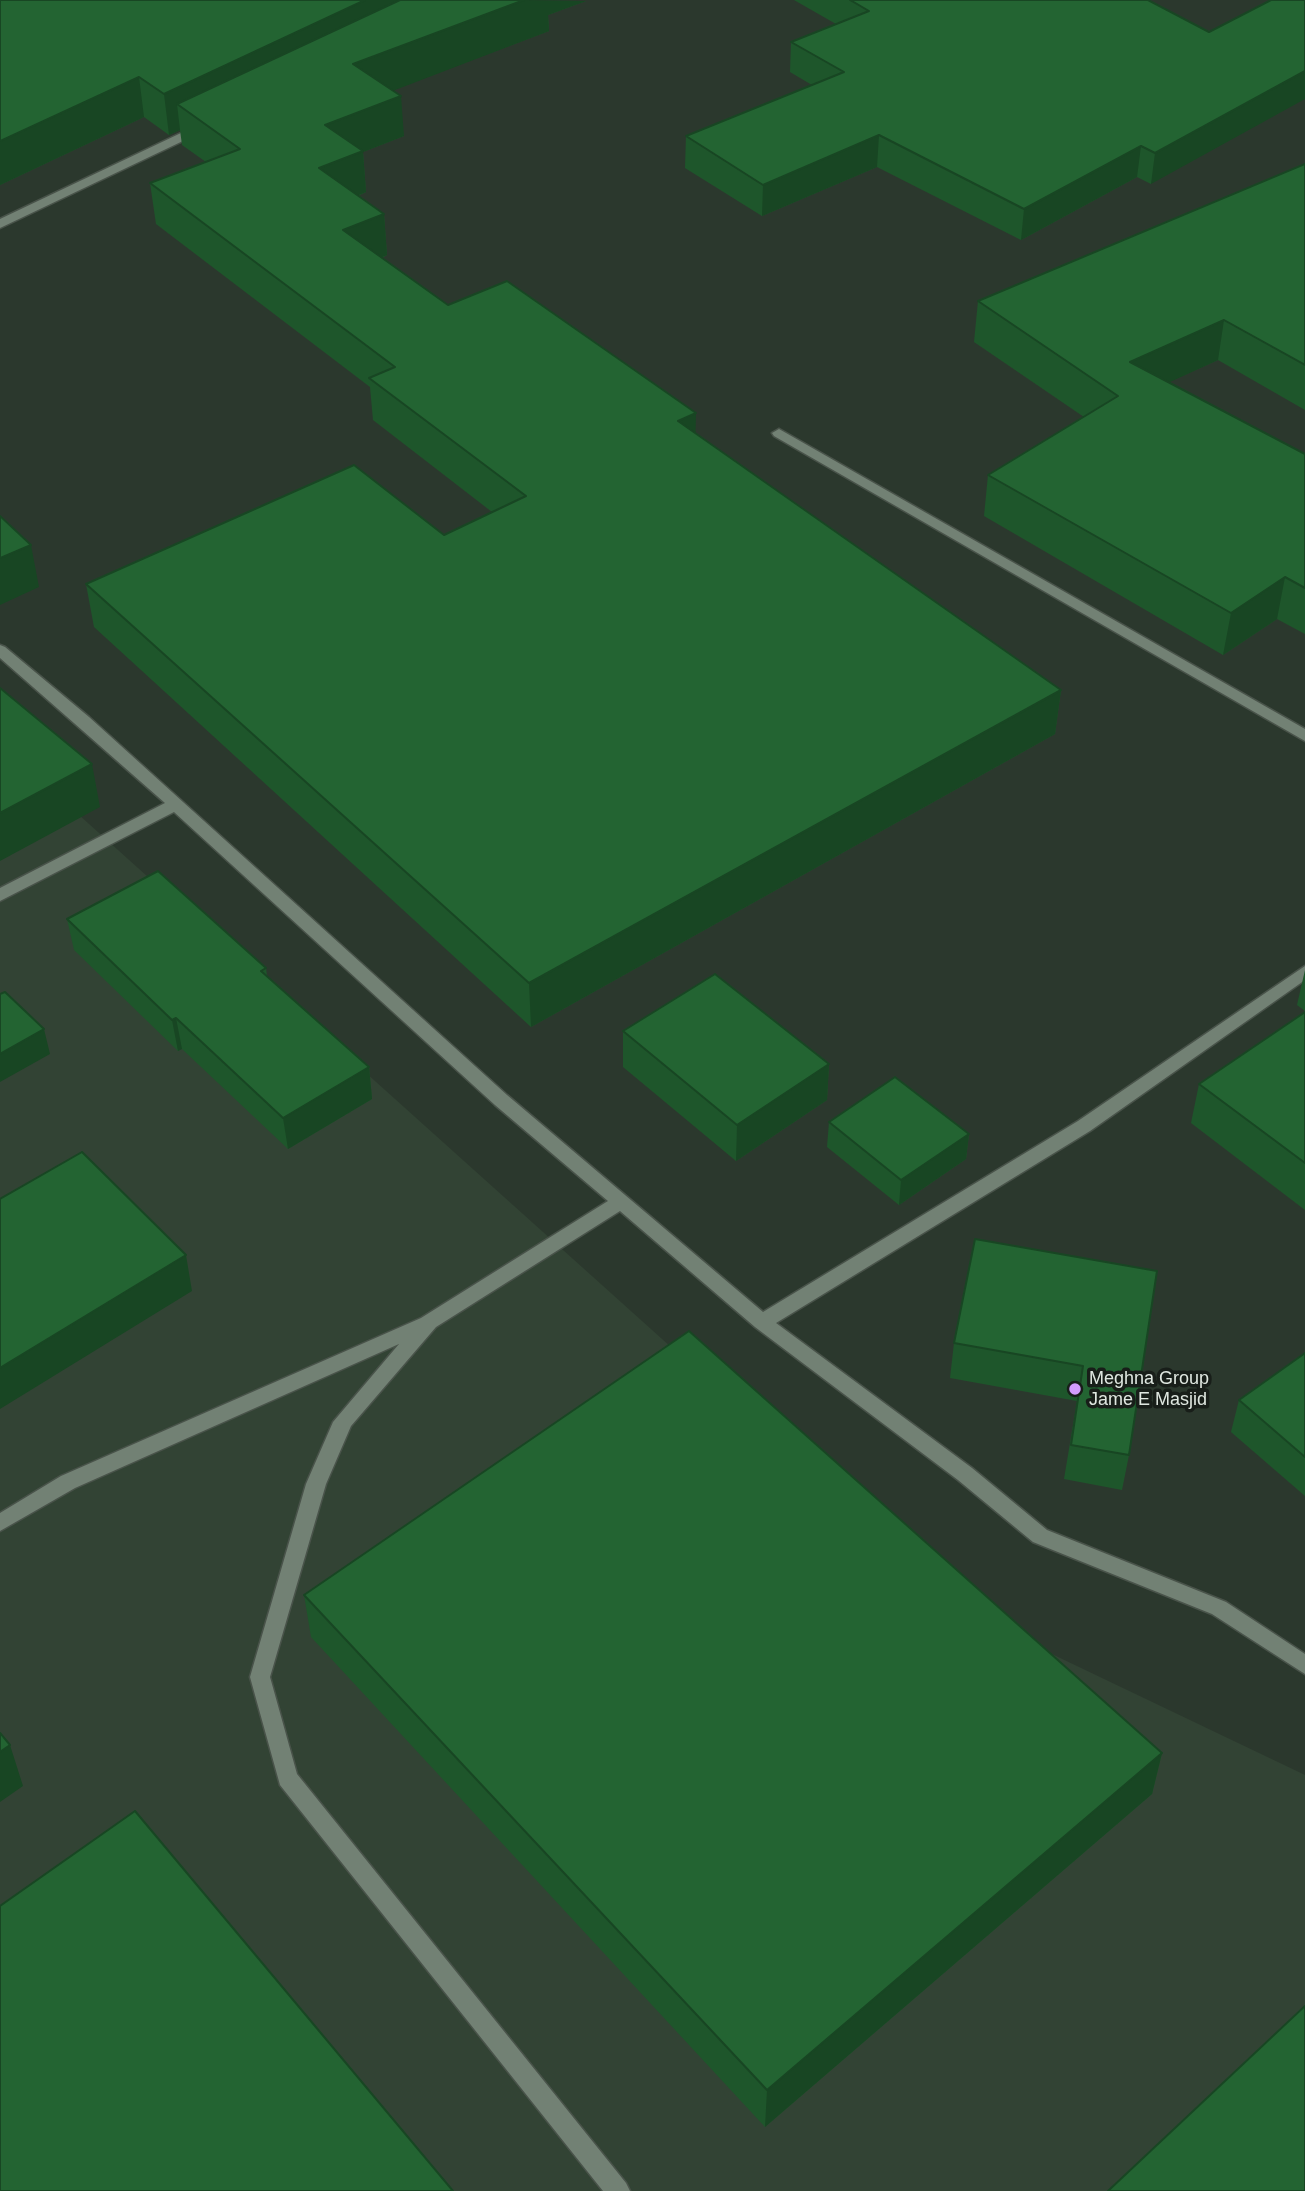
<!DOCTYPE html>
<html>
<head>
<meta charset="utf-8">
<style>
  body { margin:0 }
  canvas { display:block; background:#2b382d }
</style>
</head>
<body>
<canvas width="1305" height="2191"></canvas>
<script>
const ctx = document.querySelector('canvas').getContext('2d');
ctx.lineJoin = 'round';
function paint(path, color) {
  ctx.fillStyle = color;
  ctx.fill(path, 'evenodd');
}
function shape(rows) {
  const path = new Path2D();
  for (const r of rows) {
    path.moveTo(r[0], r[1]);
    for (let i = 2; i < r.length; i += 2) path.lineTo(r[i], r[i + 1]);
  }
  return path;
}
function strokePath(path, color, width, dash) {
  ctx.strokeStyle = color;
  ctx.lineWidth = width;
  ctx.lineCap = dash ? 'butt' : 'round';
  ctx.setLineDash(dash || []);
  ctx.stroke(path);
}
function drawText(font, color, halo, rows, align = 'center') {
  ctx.font = font + ' Arial,sans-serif';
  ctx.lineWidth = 7;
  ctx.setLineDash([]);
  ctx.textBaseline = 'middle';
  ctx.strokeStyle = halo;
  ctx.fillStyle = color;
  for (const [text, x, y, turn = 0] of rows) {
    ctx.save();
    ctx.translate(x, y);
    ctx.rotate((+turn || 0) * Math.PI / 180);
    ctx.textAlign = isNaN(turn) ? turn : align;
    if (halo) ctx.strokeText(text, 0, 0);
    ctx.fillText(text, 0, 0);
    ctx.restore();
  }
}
paint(shape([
  [0,744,968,1614,1305,1775,1305,2191,0,2191]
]), '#324334');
const minor = shape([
  [202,123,208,127,206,130,0,228,0,219,202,123],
  [779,429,1305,729,1305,741,774,436,772,433,779,429],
  [0,645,5,647,89,717,507,1095,763,1312,1078,1121,1305,966,1305,980,1090,1131,776,1323,972,1468,1047,1530,1226,1602,1305,1654,1305,1674,1212,1614,1033,1542,958,1480,755,1327,620,1211,436,1327,351,1426,326,1484,270,1677,297,1774,626,2183,630,2191,603,2191,280,1785,250,1677,306,1484,333,1422,399,1344,75,1488,0,1531,0,1513,61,1476,421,1318,608,1201,495,1105,174,812,0,901,0,888,165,803,0,658,0,645]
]);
strokePath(minor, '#49534a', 3);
paint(minor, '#728174');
paint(shape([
  [0,0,586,1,548,15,549,31,393,90,404,136,363,152,366,192,358,196,384,214,387,255,382,258,448,305,695,433,1061,690,1055,734,531,1027,94,627,86,584,444,535,492,512,373,420,370,387,156,224,150,183,206,162,182,145,180,130,169,135,144,117,0,185],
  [794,0,1148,0,1209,32,1151,184,1137,177,1021,240,877,167,762,216,685,168,686,136,812,85,790,72,791,42,836,24],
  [1305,164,1305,410,1218,360,1169,382,1305,454,1305,634,1277,619,1223,655,984,516,988,475,1084,417,974,342,978,301],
  [67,919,266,968,267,976,369,1067,372,1099,288,1149,182,1049,178,1051,74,950],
  [1305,970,1305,1011,1297,1005],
  [1305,1012,1305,1210,1191,1123,1199,1084],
  [623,1031,829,1064,827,1100,736,1161,623,1067],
  [829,1122,969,1134,966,1159,899,1205,827,1147],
  [1157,1271,1129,1455,1122,1490,1064,1479,1077,1401,950,1378,954,1343],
  [1305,1353,1305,1496,1231,1432,1239,1400],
  [304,1595,1162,1753,1152,1794,765,2127,311,1637]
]), '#1e562b');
paint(shape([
  [365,0,458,0,177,104,180,130,169,135,164,94],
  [524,0,586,1,548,15,549,31,356,105,353,64],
  [1305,71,1305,99,1151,184,1155,153],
  [139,77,144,117,0,185,0,141],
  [401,96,404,136,363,152,366,192,323,210,319,168,325,125],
  [879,135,877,167,762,216,763,185],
  [1141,146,1137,177,1021,240,1024,209],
  [384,214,387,255,347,272,343,230],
  [1224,320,1218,360,1124,403,1130,362],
  [696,413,695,456,678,421],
  [31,545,39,587,0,605,0,558],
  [1285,577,1277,619,1223,655,1231,613],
  [1061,690,1055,734,531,1027,529,983],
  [92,764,100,807,0,861,0,813],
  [176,1018,182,1049,178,1051,172,1020],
  [44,1029,50,1054,0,1082,0,1054],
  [829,1064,827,1100,736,1161,737,1125],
  [369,1067,372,1099,288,1149,283,1118],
  [969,1134,966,1159,899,1205,901,1180],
  [186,1255,192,1291,0,1409,0,1368],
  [10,1745,23,1786,0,1802,0,1752],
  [1162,1753,1152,1794,765,2127,767,2090]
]), '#184623');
const building = shape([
  [0,0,365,0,164,94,139,77,0,141,0,0],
  [400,0,524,0,353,64,401,96,325,125,363,151,319,168,384,214,343,230,448,305,507,281,696,413,678,421,1061,690,529,983,86,584,354,465,444,535,526,496,369,378,395,367,150,183,240,149,177,104,400,0],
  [850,0,1148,0,1209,32,1271,0,1305,0,1305,71,1155,153,1141,146,1024,209,879,135,763,185,686,136,844,72,791,42,869,11,850,0],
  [1305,164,1305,365,1224,320,1130,362,1305,454,1305,588,1285,577,1231,613,988,475,1118,396,978,301,1305,164],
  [0,516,31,545,0,558,0,516],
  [0,688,92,764,0,813,0,688],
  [158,871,266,968,261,971,369,1067,283,1118,176,1018,172,1020,67,919,158,871],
  [715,974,829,1064,737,1125,623,1031,715,974],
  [5,992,44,1029,0,1054,0,994,5,992],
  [1305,1012,1305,1163,1199,1084,1305,1012],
  [895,1077,969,1134,901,1180,829,1122,895,1077],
  [82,1152,186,1255,0,1368,0,1199,82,1152],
  [975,1239,1157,1271,1129,1455,1071,1445,1083,1366,954,1343,975,1239],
  [689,1331,1162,1753,767,2090,304,1595,689,1331],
  [1305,1353,1305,1457,1239,1400,1305,1353],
  [0,1733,10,1745,0,1752,0,1733],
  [135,1811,453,2191,0,2191,0,1906,135,1811],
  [1305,2006,1305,2191,1108,2191,1305,2006]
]);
paint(building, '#236432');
strokePath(building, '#184623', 2);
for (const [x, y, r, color] of [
  [1075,1389,7,"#d39cfd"]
]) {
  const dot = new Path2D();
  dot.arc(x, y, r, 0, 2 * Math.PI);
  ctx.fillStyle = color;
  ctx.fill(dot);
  strokePath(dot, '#181e19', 2.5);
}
drawText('18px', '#dfe7e0', '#181e19', [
  ["Meghna Group",1089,1379],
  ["Jame E Masjid",1089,1400]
], 'left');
</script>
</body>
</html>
